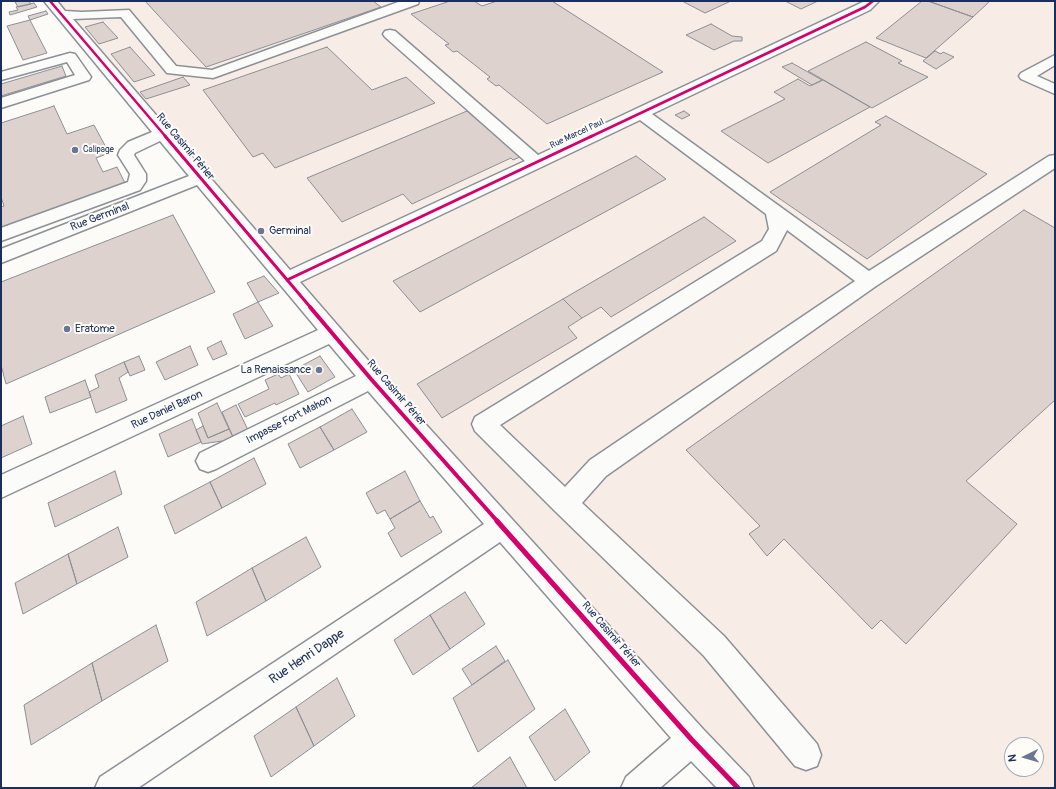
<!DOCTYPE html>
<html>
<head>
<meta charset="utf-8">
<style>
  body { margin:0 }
  #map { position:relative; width:1056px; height:789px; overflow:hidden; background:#fcfbf8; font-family:Pangolin,sans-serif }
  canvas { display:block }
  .frame { position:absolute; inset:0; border:2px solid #1b2f5e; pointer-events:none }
  .north { position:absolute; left:1004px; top:737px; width:40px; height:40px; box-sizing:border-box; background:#fdfcf7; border:1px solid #a3aaba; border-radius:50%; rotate:265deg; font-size:11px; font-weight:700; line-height:16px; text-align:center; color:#1b2f5e }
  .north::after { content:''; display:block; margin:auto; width:14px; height:18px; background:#6a7694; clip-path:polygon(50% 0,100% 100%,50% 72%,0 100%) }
</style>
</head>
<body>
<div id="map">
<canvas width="1056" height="789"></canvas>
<div class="frame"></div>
<div class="north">N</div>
</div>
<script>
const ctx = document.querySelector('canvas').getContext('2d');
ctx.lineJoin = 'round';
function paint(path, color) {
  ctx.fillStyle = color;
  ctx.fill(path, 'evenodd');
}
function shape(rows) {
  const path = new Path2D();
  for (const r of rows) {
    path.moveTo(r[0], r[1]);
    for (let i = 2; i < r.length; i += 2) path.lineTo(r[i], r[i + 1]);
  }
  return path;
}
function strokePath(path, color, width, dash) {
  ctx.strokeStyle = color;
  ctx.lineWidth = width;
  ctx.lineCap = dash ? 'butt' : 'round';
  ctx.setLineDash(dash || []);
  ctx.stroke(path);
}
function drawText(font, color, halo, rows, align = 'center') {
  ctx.font = font + ' Pangolin,sans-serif';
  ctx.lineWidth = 4;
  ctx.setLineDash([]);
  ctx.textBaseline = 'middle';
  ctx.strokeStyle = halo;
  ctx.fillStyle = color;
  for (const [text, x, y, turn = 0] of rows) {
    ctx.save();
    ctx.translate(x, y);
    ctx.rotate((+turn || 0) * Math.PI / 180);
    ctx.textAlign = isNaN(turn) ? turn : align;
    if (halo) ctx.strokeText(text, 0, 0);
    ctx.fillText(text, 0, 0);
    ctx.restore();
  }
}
paint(shape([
  [51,1,1055,1,1055,788,738,788],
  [1012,745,1036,745,1036,769,1012,769]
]), '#f7ede6');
const building = shape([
  [20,1,29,1,31,4,18,7,15,2,20,1],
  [145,1,373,1,381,7,206,67,145,1],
  [450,1,474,1,482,6,497,1,552,1,663,72,547,124,499,85,496,86,487,79,490,77,457,51,453,52,445,45,449,44,411,14,450,1],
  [682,1,731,1,705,13,682,1],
  [785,1,818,1,801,9,785,1],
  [922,1,928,1,973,17,926,58,876,38,922,1],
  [928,1,990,1,973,17,928,1],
  [34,3,37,7,10,15,9,12,18,10,16,7,34,3],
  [46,11,48,14,30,20,28,16,46,11],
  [30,20,47,53,23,60,7,26,30,20],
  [103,22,118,38,99,44,85,27,103,22],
  [711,24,732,36,742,37,742,41,734,41,714,50,686,35,711,24],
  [866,42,902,61,898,63,928,77,872,108,808,71,866,42],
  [130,47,155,75,134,82,111,54,130,47],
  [327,47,372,90,406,77,435,103,275,168,263,153,253,157,203,90,327,47],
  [935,51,941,54,943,52,954,57,936,69,923,61,935,51],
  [792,63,822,80,812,85,782,67,792,63],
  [62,66,66,76,1,96,1,84,62,66],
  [183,77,190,85,146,99,140,92,183,77],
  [798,79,810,86,823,80,870,107,768,163,721,131,785,99,774,92,798,79],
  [54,106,67,134,94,125,109,153,96,158,103,172,117,167,125,183,1,229,1,207,4,206,1,197,1,123,54,106],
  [467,111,520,157,513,160,511,158,412,204,403,194,342,222,307,178,467,111],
  [684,111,690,115,682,119,675,115,684,111],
  [886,116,987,174,867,259,770,192,881,125,875,122,886,116],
  [636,156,666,179,420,312,393,281,636,156],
  [1024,210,1055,228,1055,400,966,481,1017,524,906,644,881,620,872,629,784,539,767,556,749,534,760,526,686,450,1024,210],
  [173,215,215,292,6,384,1,365,1,282,173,215],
  [704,217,736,241,611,317,601,307,582,318,563,299,704,217],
  [264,276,279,293,258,302,247,283,264,276],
  [563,299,582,318,568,327,577,338,442,418,417,384,563,299],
  [258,302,273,326,245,339,233,314,258,302],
  [221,341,227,354,213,360,207,348,221,341],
  [190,346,198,365,165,380,156,362,190,346],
  [139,356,145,370,130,376,124,362,139,356],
  [320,356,335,377,308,392,294,370,320,356],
  [124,362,128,372,119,378,127,400,96,413,89,392,99,387,95,375,124,362],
  [278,374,281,378,289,374,299,394,276,405,275,403,245,417,238,404,269,389,265,380,278,374],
  [85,380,91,397,50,413,45,397,85,380],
  [217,403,229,429,208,438,198,413,217,403],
  [236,405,249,432,234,439,222,412,236,405],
  [352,409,367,432,334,450,320,427,352,409],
  [23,416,32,444,1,458,1,426,23,416],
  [192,419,201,442,168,457,159,434,192,419],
  [203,426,208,438,229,429,234,439,223,444,222,441,202,444,196,430,203,426],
  [320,427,334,450,300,468,288,444,320,427],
  [254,458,266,484,222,508,210,482,254,458],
  [115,471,122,494,55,527,48,503,115,471],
  [405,471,420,501,390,519,385,510,377,514,366,493,405,471],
  [210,482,222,508,175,534,164,506,210,482],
  [420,501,430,518,433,516,442,532,401,557,388,533,395,528,390,519,420,501],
  [118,527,128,557,77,584,68,554,118,527],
  [306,537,321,567,266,601,252,568,306,537],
  [68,554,77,584,23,614,15,583,68,554],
  [252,568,266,601,207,636,196,602,252,568],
  [465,592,485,624,450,649,430,615,465,592],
  [430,615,450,649,413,675,394,640,430,615],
  [156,625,168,661,102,701,92,663,156,625],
  [496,646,505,661,472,685,462,669,496,646],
  [508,660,535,709,478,752,453,698,508,660],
  [92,663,102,701,31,745,24,705,92,663],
  [337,678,355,716,314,746,296,707,337,678],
  [296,707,314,746,271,777,254,736,296,707],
  [565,709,590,752,555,781,529,737,565,709],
  [510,757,527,788,471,788,510,757]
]);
paint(building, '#ddd2cd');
strokePath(building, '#8c9097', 1);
const minor = shape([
  [44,1,57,1,65,11,82,12,129,10,176,66,212,70,401,1,419,1,418,4,213,78,167,73,121,17,73,19,290,270,525,161,385,37,383,34,385,31,390,30,395,31,538,155,865,1,879,1,870,10,652,114,869,271,1049,156,1055,155,1055,168,876,286,606,476,582,503,724,636,817,744,821,755,817,766,806,770,795,766,704,656,556,512,475,431,472,424,475,417,762,241,769,229,766,214,640,120,300,282,379,373,703,729,749,777,754,788,717,788,691,761,660,788,621,788,626,777,671,738,500,542,138,788,95,788,100,777,484,524,368,391,216,469,208,472,200,469,196,461,200,453,356,376,329,344,1,498,1,475,318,330,197,185,1,263,1,249,189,176,160,141,135,153,134,155,146,174,146,181,140,190,1,241,1,228,128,182,130,174,118,155,120,150,128,142,152,132,44,1],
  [787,230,855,281,590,460,565,487,500,425,776,251,787,230],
  [70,53,75,54,89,74,91,77,89,80,1,108,1,98,75,75,67,62,1,80,1,72,70,53],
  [1055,55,1055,65,1037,76,1055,84,1055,94,1021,79,1019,76,1021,73,1055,55]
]);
strokePath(minor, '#8c9097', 3);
paint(minor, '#fbfbf9');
strokePath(shape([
  [50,1,166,137],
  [590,137,865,7,873,1]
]), '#d6006c', 2.5);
strokePath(shape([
  [165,136,311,308],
  [287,280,592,136]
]), '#d6006c', 3);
strokePath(shape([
  [310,307,371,379,498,522]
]), '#d6006c', 4);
strokePath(shape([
  [497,521,692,740,738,788]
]), '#d6006c', 5);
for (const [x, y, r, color] of [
  [75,150,4,"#6a7694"],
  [261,231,4,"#6a7694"],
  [67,329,4,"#6a7694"],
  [319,370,4,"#6a7694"]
]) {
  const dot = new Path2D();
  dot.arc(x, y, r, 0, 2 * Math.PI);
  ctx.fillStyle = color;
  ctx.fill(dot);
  strokePath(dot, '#fdfcf7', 1.5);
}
drawText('9px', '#1b2f5e', '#fdfcf7', [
  ["Rue Marcel Paul",577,134,-25]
]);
drawText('9px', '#1b2f5e', '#fdfcf7', [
  ["Calipage",83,150]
], 'left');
drawText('11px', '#1b2f5e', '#fdfcf7', [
  ["Rue Casimir Périer",185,147,50],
  ["Rue Germinal",100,217,-21],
  ["Rue Casimir Périer",396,393,49],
  ["Rue Daniel Baron",167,410,-25],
  ["Impasse Fort Mahon",289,420,-27],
  ["Rue Casimir Périer",611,635,49]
]);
drawText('11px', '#1b2f5e', '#fdfcf7', [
  ["Germinal",269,231],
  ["Eratome",75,329],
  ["La Renaissance",311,370,"right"]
], 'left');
drawText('13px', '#1b2f5e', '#fdfcf7', [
  ["Rue Henri Dappe",307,657,-34]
]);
</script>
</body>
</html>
